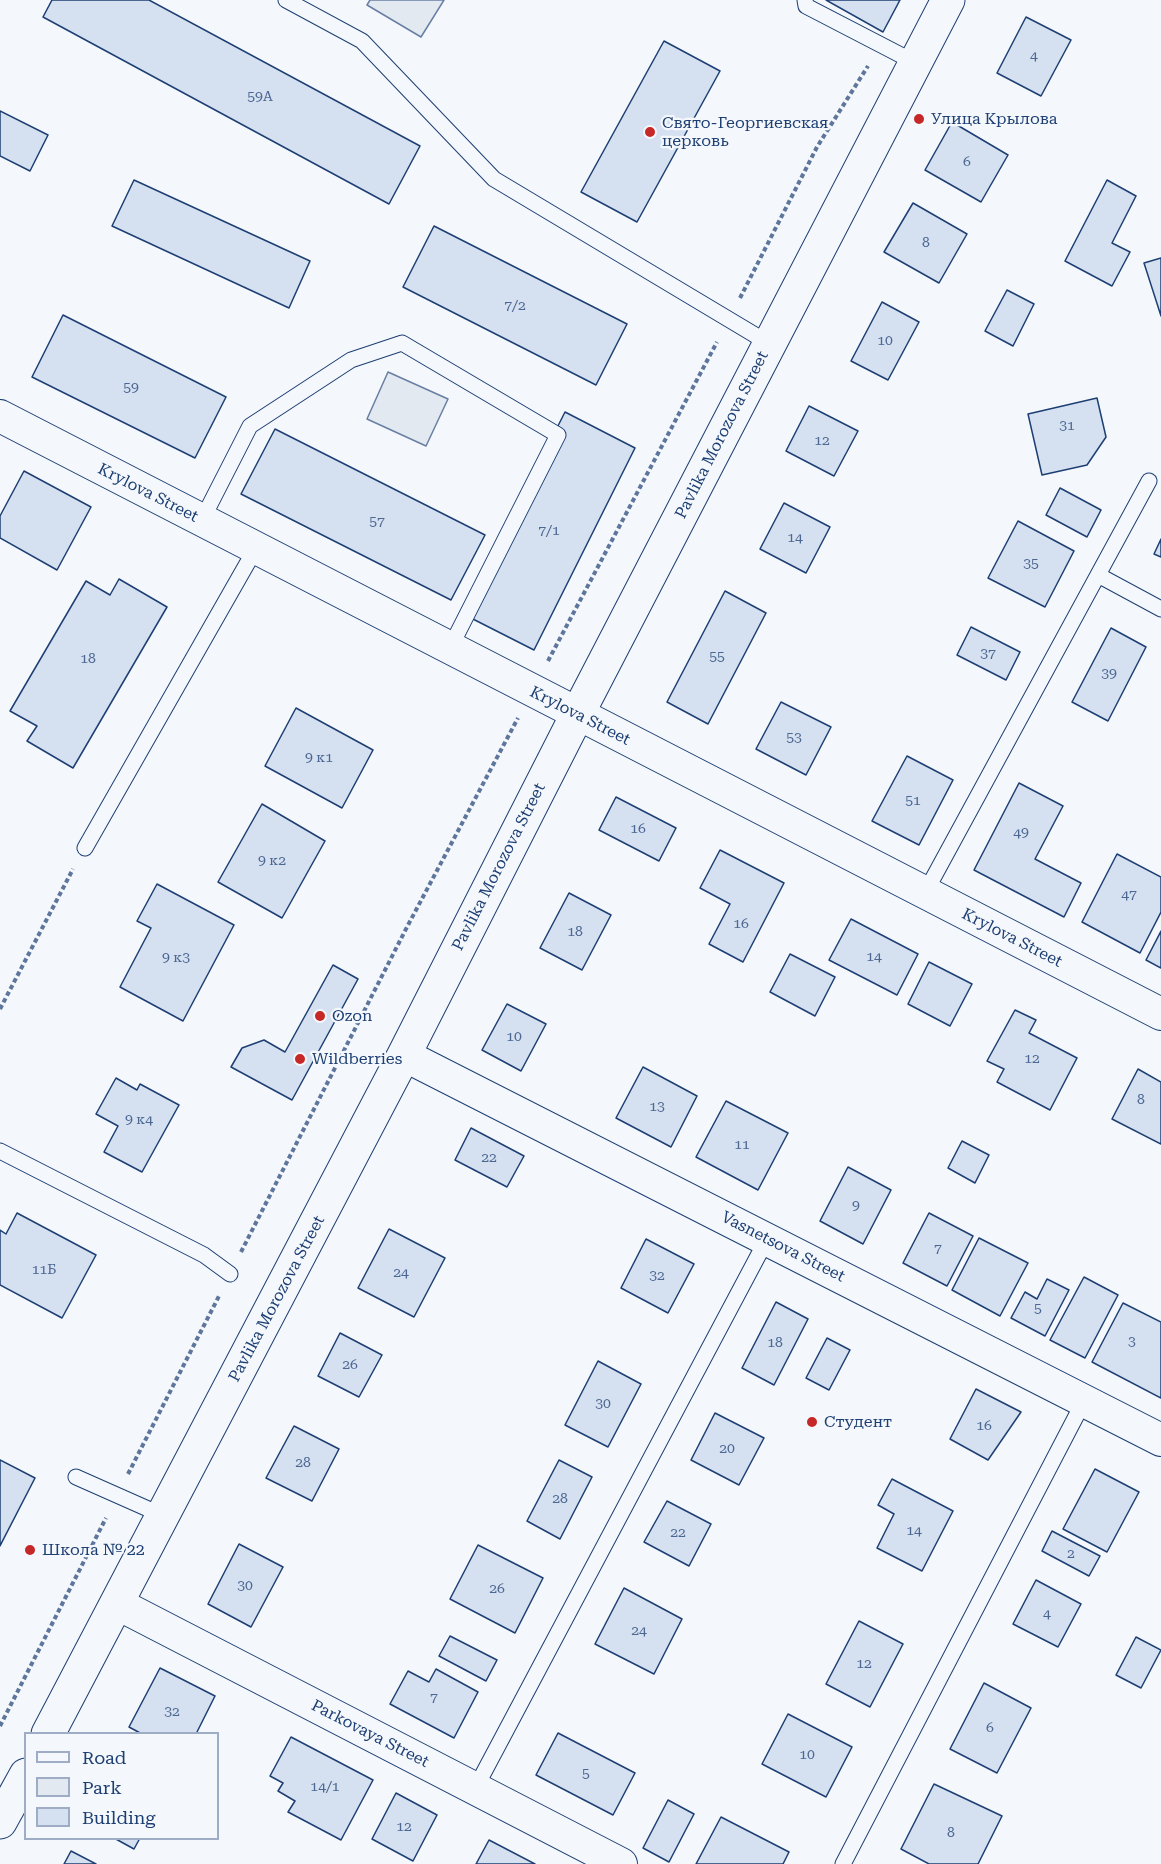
<!DOCTYPE html>
<html>
<head>
<meta charset="utf-8">
<style>
  body { margin:0 }
  #map { position:relative; width:1161px; height:1864px; overflow:hidden; background:#f4f7fb; font-family:"Roboto Serif",serif }
  canvas { display:block }
  .legend { position:absolute; left:24px; top:1732px; width:195px; height:108px; box-sizing:border-box; background:#f4f7fb; border:2px solid #9eadc5; margin:0; padding:8px 10px; list-style:none; font-size:18px; color:#1d3f73 }
  .legend li { display:flex; align-items:center; gap:12px; height:30px }
  .legend b { width:30px; border:2px solid #9eadc5 }
</style>
</head>
<body>
<div id="map">
<canvas width="1161" height="1864"></canvas>
<ul class="legend">
<li><b style="height:8px;background:#f4f7fb"></b>Road</li>
<li><b style="height:16px;background:#e3e9f0"></b>Park</li>
<li><b style="height:16px;background:#d5e0f0"></b>Building</li>
</ul>
</div>
<script>
const ctx = document.querySelector('canvas').getContext('2d');
ctx.lineJoin = 'round';
function paint(path, color) {
  ctx.fillStyle = color;
  ctx.fill(path, 'evenodd');
}
function shape(rows) {
  const path = new Path2D();
  for (const r of rows) {
    path.moveTo(r[0], r[1]);
    for (let i = 2; i < r.length; i += 2) path.lineTo(r[i], r[i + 1]);
  }
  return path;
}
function strokePath(path, color, width, dash) {
  ctx.strokeStyle = color;
  ctx.lineWidth = width;
  ctx.lineCap = dash ? 'butt' : 'round';
  ctx.setLineDash(dash || []);
  ctx.stroke(path);
}
function drawText(font, color, halo, rows, align = 'center') {
  ctx.font = font + ' "Roboto Serif",serif';
  ctx.lineWidth = 4.5;
  ctx.setLineDash([]);
  ctx.textBaseline = 'middle';
  ctx.strokeStyle = halo;
  ctx.fillStyle = color;
  for (const [text, x, y, turn = 0] of rows) {
    ctx.save();
    ctx.translate(x, y);
    ctx.rotate((+turn || 0) * Math.PI / 180);
    ctx.textAlign = isNaN(turn) ? turn : align;
    if (halo) ctx.strokeText(text, 0, 0);
    ctx.fillText(text, 0, 0);
    ctx.restore();
  }
}
const green = shape([
  [370,0,444,0,421,37,367,5,370,0],
  [388,372,448,399,426,446,367,419,388,372]
]);
paint(green, '#e3e9f0');
strokePath(green, '#687fa3', 1.5);
const building = shape([
  [52,0,149,0,420,146,389,204,43,17,52,0],
  [826,0,900,0,883,32,826,0],
  [1026,17,1071,40,1041,96,997,73,1026,17],
  [664,41,720,71,637,222,581,192,664,41],
  [0,111,48,135,30,171,0,156,0,111],
  [952,122,1008,155,981,202,925,170,952,122],
  [134,180,310,261,289,308,112,226,134,180],
  [1107,180,1136,196,1112,243,1130,252,1112,286,1065,261,1107,180],
  [913,203,967,234,939,283,884,252,913,203],
  [434,226,627,324,596,385,403,287,434,226],
  [1161,258,1161,316,1144,263,1161,258],
  [1007,290,1034,304,1013,346,985,331,1007,290],
  [882,302,919,322,888,380,851,361,882,302],
  [63,315,226,397,195,458,32,377,63,315],
  [1097,398,1106,437,1087,465,1042,475,1028,414,1097,398],
  [809,406,858,431,834,476,786,451,809,406],
  [565,412,635,448,534,650,463,614,565,412],
  [275,429,485,535,451,600,241,494,275,429],
  [24,471,91,507,57,570,0,538,0,516,24,471],
  [1060,488,1101,510,1087,537,1046,515,1060,488],
  [784,503,830,527,806,573,760,549,784,503],
  [1018,521,1074,551,1045,607,988,578,1018,521],
  [1161,539,1161,557,1154,554,1161,539],
  [119,579,167,607,73,768,27,741,37,726,10,711,86,581,110,595,119,579],
  [725,591,766,613,708,724,667,702,725,591],
  [971,627,1020,652,1006,680,957,655,971,627],
  [1111,628,1146,647,1108,721,1072,702,1111,628],
  [781,702,831,727,806,775,756,749,781,702],
  [296,708,373,750,342,808,265,766,296,708],
  [907,756,953,780,919,845,872,821,907,756],
  [1019,783,1063,806,1035,859,1081,883,1064,917,974,870,1019,783],
  [616,797,676,828,659,861,599,830,616,797],
  [262,804,325,841,282,918,218,882,262,804],
  [720,850,784,883,743,962,709,944,730,904,700,888,720,850],
  [1117,854,1161,877,1161,912,1140,953,1082,922,1117,854],
  [157,884,234,925,183,1021,120,987,151,928,137,921,157,884],
  [569,893,611,915,582,970,540,948,569,893],
  [851,919,918,954,897,995,829,960,851,919],
  [1161,931,1161,968,1146,960,1161,931],
  [790,954,835,977,815,1016,770,992,790,954],
  [929,962,972,984,950,1026,908,1004,929,962],
  [333,965,358,979,292,1100,231,1067,242,1048,264,1040,285,1052,333,965],
  [507,1004,546,1024,521,1071,482,1050,507,1004],
  [1015,1010,1036,1020,1029,1033,1077,1058,1050,1110,997,1082,1004,1069,987,1061,1015,1010],
  [643,1067,697,1096,671,1147,616,1118,643,1067],
  [1138,1069,1161,1082,1161,1144,1112,1119,1138,1069],
  [116,1078,137,1090,140,1084,179,1105,142,1172,104,1152,118,1126,96,1114,116,1078],
  [726,1101,788,1133,758,1190,696,1157,726,1101],
  [471,1128,524,1156,507,1187,455,1160,471,1128],
  [962,1141,989,1155,975,1183,948,1168,962,1141],
  [848,1167,891,1190,863,1244,820,1221,848,1167],
  [17,1213,96,1255,62,1318,0,1285,0,1230,6,1234,17,1213],
  [929,1213,973,1236,947,1286,903,1263,929,1213],
  [389,1229,445,1258,414,1317,358,1288,389,1229],
  [979,1238,1028,1263,1000,1316,952,1290,979,1238],
  [646,1239,694,1264,668,1313,621,1288,646,1239],
  [1084,1277,1118,1295,1085,1358,1050,1340,1084,1277],
  [1047,1279,1069,1290,1045,1336,1011,1318,1025,1292,1037,1299,1047,1279],
  [776,1302,808,1319,774,1385,742,1368,776,1302],
  [1123,1303,1161,1322,1161,1398,1092,1362,1123,1303],
  [340,1333,382,1355,359,1397,318,1376,340,1333],
  [827,1338,850,1350,829,1390,806,1378,827,1338],
  [598,1361,641,1384,608,1447,565,1425,598,1361],
  [976,1389,1021,1412,988,1460,950,1439,976,1389],
  [715,1413,764,1438,739,1485,691,1460,715,1413],
  [294,1426,339,1449,312,1501,266,1478,294,1426],
  [0,1460,35,1478,0,1546,0,1460],
  [559,1460,592,1477,560,1539,527,1521,559,1460],
  [1095,1469,1139,1492,1107,1552,1063,1529,1095,1469],
  [892,1479,953,1511,922,1571,877,1548,894,1514,878,1505,892,1479],
  [667,1501,711,1524,689,1566,644,1542,667,1501],
  [1052,1531,1100,1556,1089,1576,1042,1551,1052,1531],
  [239,1544,283,1567,251,1627,208,1604,239,1544],
  [478,1545,543,1578,515,1633,450,1599,478,1545],
  [1036,1580,1081,1604,1058,1647,1013,1624,1036,1580],
  [624,1588,682,1619,654,1674,595,1644,624,1588],
  [859,1621,903,1644,870,1707,826,1684,859,1621],
  [450,1636,497,1660,486,1681,439,1656,450,1636],
  [1136,1637,1161,1650,1141,1688,1116,1675,1136,1637],
  [160,1668,215,1696,196,1734,142,1734,129,1727,160,1668],
  [436,1669,478,1692,454,1738,390,1704,408,1671,429,1682,436,1669],
  [984,1683,1031,1708,997,1773,950,1749,984,1683],
  [788,1714,852,1747,826,1797,762,1764,788,1714],
  [558,1733,635,1773,613,1815,536,1775,558,1733],
  [291,1737,373,1780,341,1840,288,1812,295,1801,278,1791,283,1783,270,1776,291,1737],
  [934,1784,1002,1816,978,1864,929,1864,901,1849,934,1784],
  [396,1793,437,1815,413,1861,372,1839,396,1793],
  [668,1800,694,1814,669,1862,643,1848,668,1800],
  [721,1817,789,1852,783,1864,696,1864,721,1817],
  [114,1838,140,1838,134,1849,114,1838],
  [489,1840,535,1864,476,1864,489,1840],
  [71,1851,96,1864,64,1864,71,1851]
]);
paint(building, '#d5e0f0');
strokePath(building, '#1d3f73', 1.5);
const service = shape([
  [286,0,362,41,494,179,770,344],
  [805,0,806,6,916,63],
  [202,520,250,426,351,360,402,343,558,435,450,648],
  [1098,575,1161,609],
  [85,848,256,548],
  [925,893,1149,481],
  [0,1151,204,1255,230,1274],
  [76,1477,164,1516],
  [475,1789,767,1239],
  [843,1864,1084,1401]
]);
const minor = shape([
  [0,416,1161,1014],
  [404,1055,1161,1440],
  [118,1604,621,1864]
]);
const tertiary = shape([
  [48,1734,404,1055,577,715,948,0],
  [0,1822,26,1775]
]);
strokePath(service, '#1d3f73', 17);
strokePath(minor, '#1d3f73', 34);
strokePath(tertiary, '#1d3f73', 35);
strokePath(shape([
  [740,298,817,147,868,66],
  [548,661,717,342],
  [0,1009,73,869],
  [241,1252,407,927,518,718],
  [128,1474,219,1296],
  [0,1726,106,1518]
]), '#5e769c', 4, [4.5, 3]);
strokePath(service, '#f4f7fb', 15);
strokePath(minor, '#f4f7fb', 32);
strokePath(tertiary, '#f4f7fb', 33);
for (const [x, y, r, color] of [
  [919,119,6,"#c62828"],
  [650,132,6,"#c62828"],
  [320,1016,6,"#c62828"],
  [300,1059,6,"#c62828"],
  [812,1422,6,"#c62828"],
  [30,1550,6,"#c62828"]
]) {
  const dot = new Path2D();
  dot.arc(x, y, r, 0, 2 * Math.PI);
  ctx.fillStyle = color;
  ctx.fill(dot);
  strokePath(dot, '#f4f7fb', 2);
}
drawText('14px', '#4b6792', null, [
  ["4",1034,56],
  ["59А",260,97],
  ["6",967,162],
  ["8",926,243],
  ["7/2",515,306],
  ["10",885,341],
  ["59",131,388],
  ["31",1067,426],
  ["12",822,441],
  ["57",377,522],
  ["7/1",549,531],
  ["14",795,538],
  ["35",1031,564],
  ["37",988,654],
  ["55",717,657],
  ["18",88,659],
  ["39",1109,674],
  ["53",794,738],
  ["9 к1",319,758],
  ["51",913,801],
  ["16",638,829],
  ["49",1021,833],
  ["9 к2",272,861],
  ["47",1129,895],
  ["16",741,924],
  ["18",575,932],
  ["14",874,957],
  ["9 к3",176,958],
  ["10",514,1037],
  ["12",1032,1059],
  ["8",1141,1100],
  ["13",657,1107],
  ["9 к4",139,1120],
  ["11",742,1145],
  ["22",489,1158],
  ["9",856,1206],
  ["7",938,1249],
  ["11Б",44,1270],
  ["24",401,1273],
  ["32",657,1276],
  ["5",1038,1309],
  ["3",1132,1342],
  ["18",775,1343],
  ["26",350,1365],
  ["30",603,1404],
  ["16",984,1426],
  ["20",727,1449],
  ["28",303,1463],
  ["28",560,1499],
  ["14",914,1531],
  ["22",678,1533],
  ["2",1071,1554],
  ["30",245,1586],
  ["26",497,1589],
  ["4",1047,1614],
  ["24",639,1631],
  ["12",864,1664],
  ["7",434,1698],
  ["32",172,1712],
  ["6",990,1728],
  ["10",807,1755],
  ["5",586,1774],
  ["14/1",325,1787],
  ["12",404,1827],
  ["8",951,1833]
]);
drawText('16px', '#1d3f73', '#f4f7fb', [
  ["Улица Крылова",931,119],
  ["Свято-Георгиевская",662,123],
  ["церковь",662,141],
  ["Ozon",332,1016],
  ["Wildberries",312,1059],
  ["Студент",824,1422],
  ["Школа № 22",42,1550]
], 'left');
drawText('16px', '#1d3f73', '#f4f7fb', [
  ["Pavlika Morozova Street",722,435,-63],
  ["Krylova Street",148,493,27],
  ["Krylova Street",580,716,27],
  ["Pavlika Morozova Street",499,867,-63],
  ["Krylova Street",1012,938,27],
  ["Vasnetsova Street",783,1247,27],
  ["Pavlika Morozova Street",277,1299,-62],
  ["Parkovaya Street",370,1734,27]
]);
</script>
</body>
</html>
